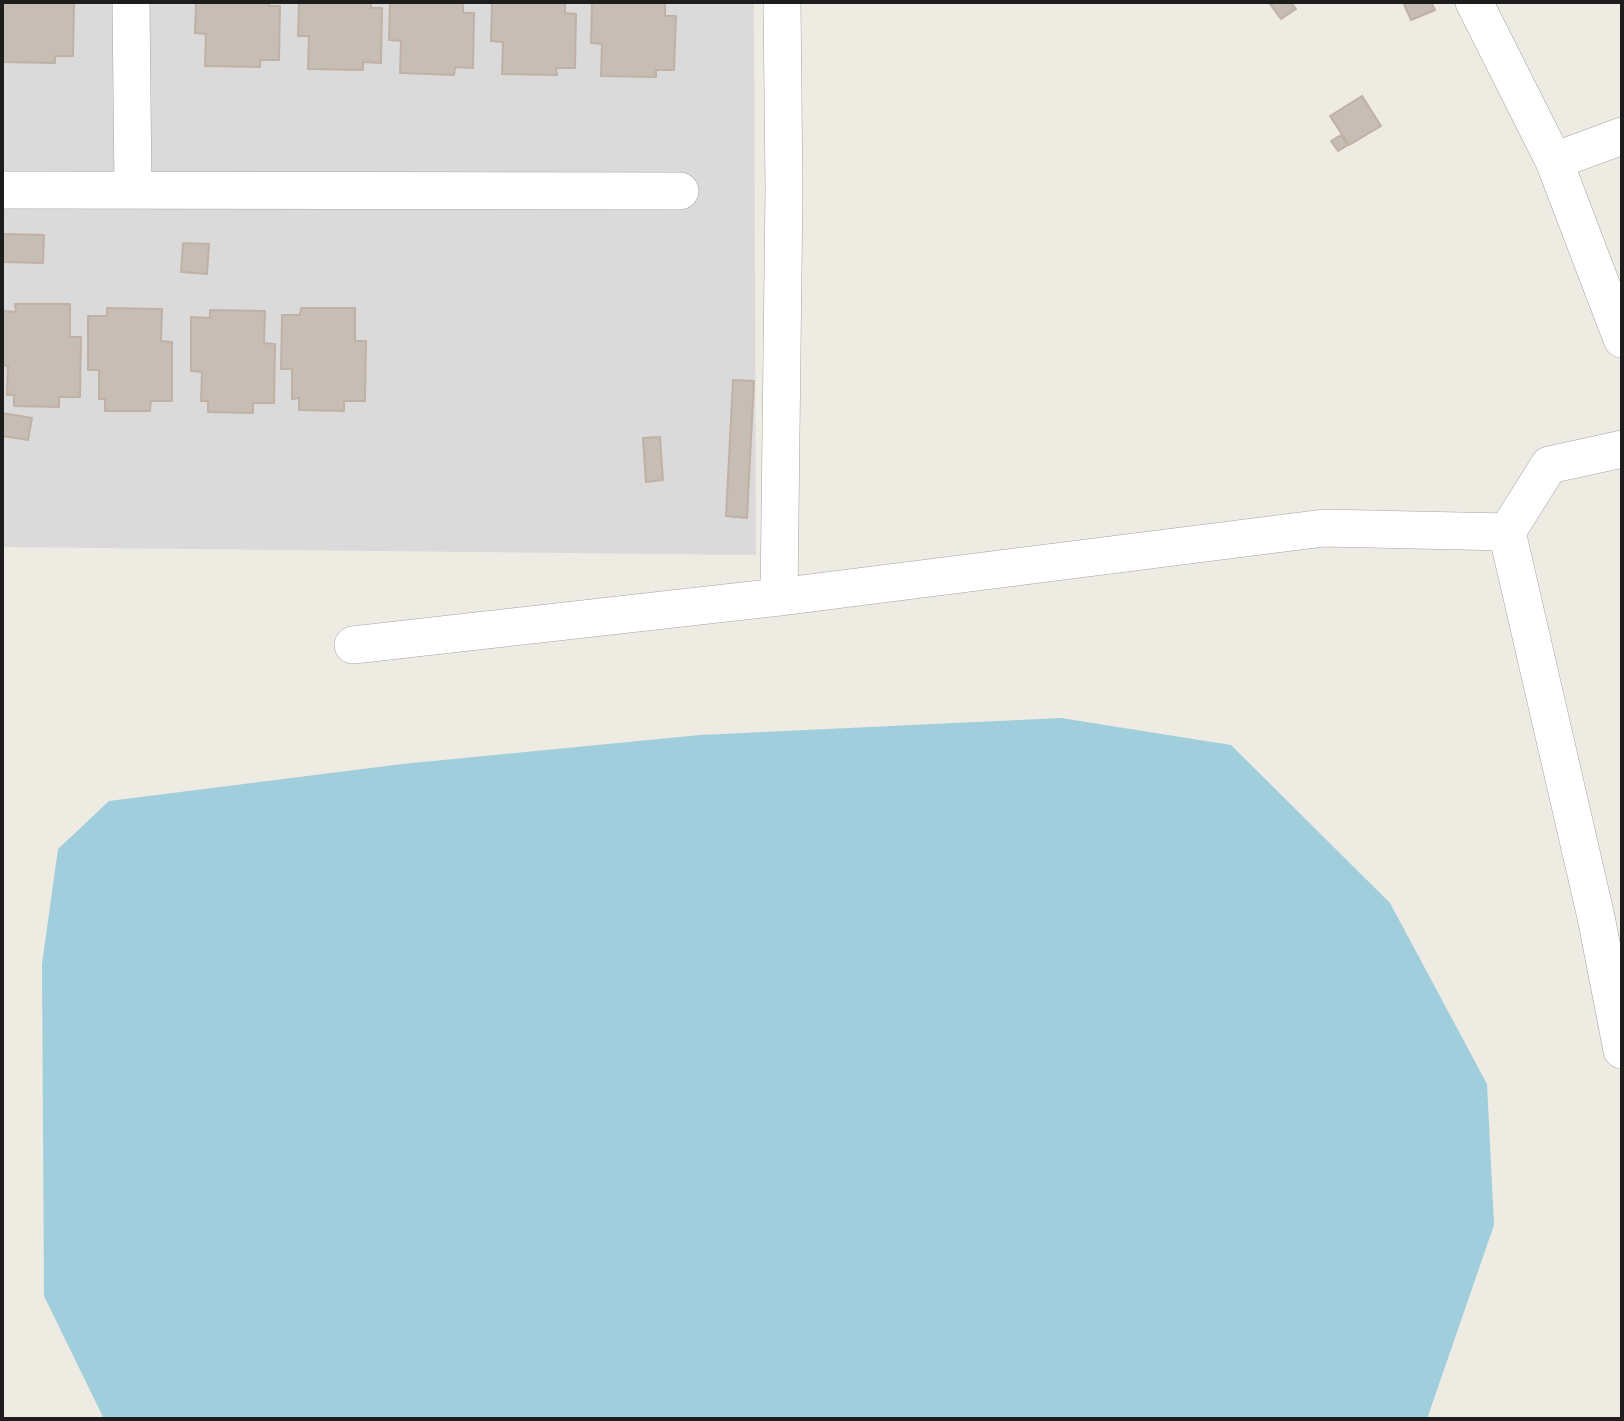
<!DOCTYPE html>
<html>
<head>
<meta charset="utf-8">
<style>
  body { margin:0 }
  #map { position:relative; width:1624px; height:1421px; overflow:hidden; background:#eeebe2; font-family:"PT Sans",sans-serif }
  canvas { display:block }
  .frame { position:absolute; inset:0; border:4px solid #1d1d1d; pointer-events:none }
</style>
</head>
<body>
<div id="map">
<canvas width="1624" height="1421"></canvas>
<div class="frame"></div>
</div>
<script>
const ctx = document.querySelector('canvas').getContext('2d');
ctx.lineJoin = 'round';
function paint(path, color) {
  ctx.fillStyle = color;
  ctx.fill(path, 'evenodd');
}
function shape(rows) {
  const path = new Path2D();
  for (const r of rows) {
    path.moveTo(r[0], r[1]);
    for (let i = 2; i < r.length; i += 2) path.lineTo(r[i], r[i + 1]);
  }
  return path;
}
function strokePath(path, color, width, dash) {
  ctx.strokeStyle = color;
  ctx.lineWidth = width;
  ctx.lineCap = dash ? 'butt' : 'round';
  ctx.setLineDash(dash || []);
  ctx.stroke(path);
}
paint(shape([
  [2,2,754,2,756,555,2,547]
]), '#dbdada');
paint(shape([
  [1061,718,1231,745,1390,903,1487,1084,1494,1225,1427,1419,104,1419,44,1296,42,964,58,849,109,801,402,764,700,735]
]), '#a1cedd');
const building = shape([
  [2,2,74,2,73,56,55,56,55,63,2,62,2,2],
  [196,2,269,2,269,6,280,6,279,60,260,60,260,67,205,66,206,34,195,33,196,2],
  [299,2,371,2,371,8,382,8,381,63,363,62,363,70,308,69,309,36,298,36,299,2],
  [390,2,463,2,463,13,474,13,473,68,455,67,454,75,400,73,401,41,389,40,390,2],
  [492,2,565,2,565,13,576,14,575,68,556,68,557,75,502,74,503,42,491,41,492,2],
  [592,2,665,2,665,16,676,16,674,70,656,70,656,77,601,76,602,44,591,43,592,2],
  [1273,2,1291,2,1296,9,1281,19,1270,4,1273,2],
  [1403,2,1431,2,1435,10,1411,20,1403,2],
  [1362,96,1381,126,1349,145,1330,116,1362,96],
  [1341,135,1348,145,1338,151,1331,141,1341,135],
  [2,234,44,235,43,263,2,262,2,234],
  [183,243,209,244,207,274,181,272,183,243],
  [15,304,70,304,70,337,81,337,80,397,59,397,59,407,14,406,14,395,7,395,8,366,2,365,2,311,16,312,15,304],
  [107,308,162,309,161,341,172,342,172,401,151,401,150,411,105,411,105,399,99,399,99,370,88,370,88,316,107,316,107,308],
  [301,308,355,308,355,341,366,341,365,401,344,401,344,411,299,410,299,398,292,399,292,369,281,369,282,315,300,315,301,308],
  [210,310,265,311,264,343,275,344,274,403,253,403,253,413,208,412,208,401,201,401,202,372,191,371,191,317,210,318,210,310],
  [733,380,754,381,747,518,726,516,733,380],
  [2,413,32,418,28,440,2,436,2,413],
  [660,437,663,480,646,482,643,438,660,437]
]);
paint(building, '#c6bdb5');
strokePath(building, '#c0b1a4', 2);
const minor = shape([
  [131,2,133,190],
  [1474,2,1554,161,1622,339],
  [1554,161,1622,136],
  [2,190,680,191],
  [1622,449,1549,465,1507,532,1596,917,1622,1050],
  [779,597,784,189,782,2],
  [353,645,779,597,1324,528,1507,532]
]);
strokePath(minor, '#a4a4a4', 38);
strokePath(minor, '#fff', 37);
</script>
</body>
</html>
